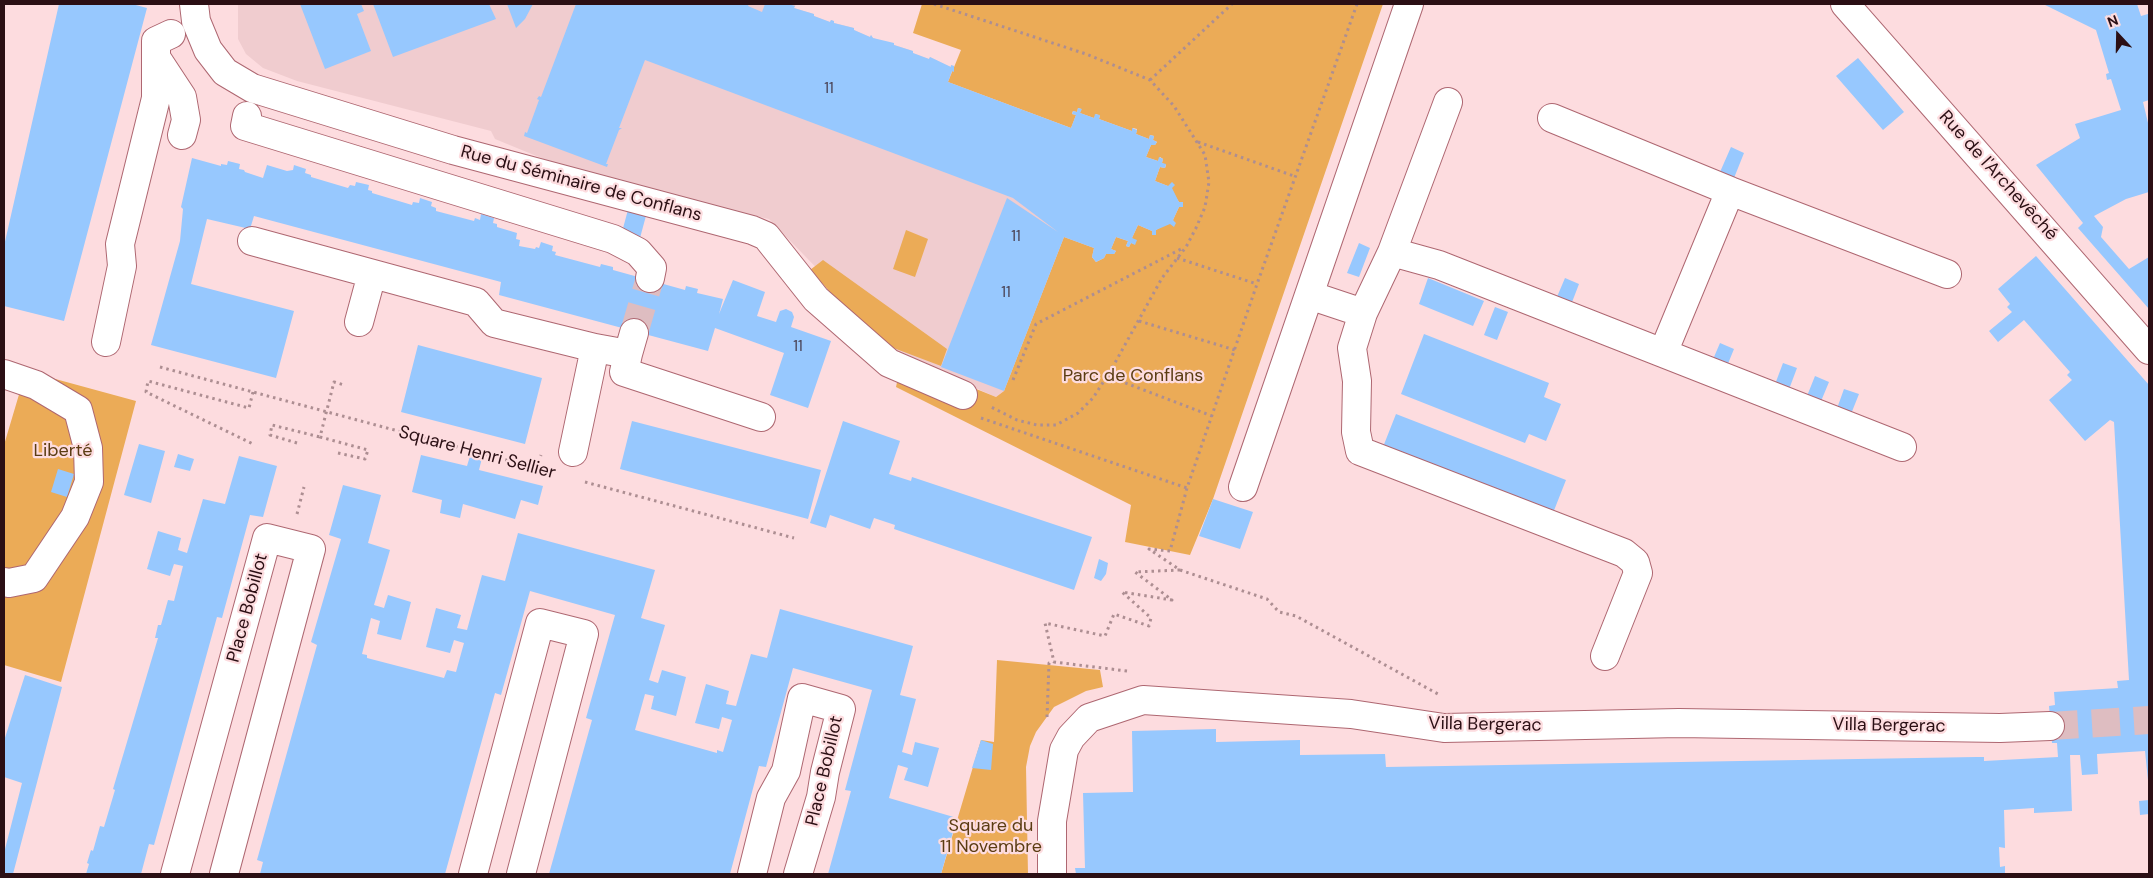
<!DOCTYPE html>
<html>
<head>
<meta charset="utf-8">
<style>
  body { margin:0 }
  #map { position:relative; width:2153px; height:878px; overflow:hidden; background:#fddcdf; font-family:"DM Sans",sans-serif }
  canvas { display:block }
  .frame { position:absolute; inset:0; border:5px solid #2b0f14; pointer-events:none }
  .north { position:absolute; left:2093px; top:10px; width:50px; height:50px; -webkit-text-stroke:4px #fddcdf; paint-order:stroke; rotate:339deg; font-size:14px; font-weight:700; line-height:20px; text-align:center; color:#2b0f14 }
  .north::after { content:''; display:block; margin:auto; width:18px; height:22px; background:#2b0f14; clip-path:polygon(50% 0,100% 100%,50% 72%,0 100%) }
</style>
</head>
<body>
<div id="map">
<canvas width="2153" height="878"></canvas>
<div class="frame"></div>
<div class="north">N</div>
</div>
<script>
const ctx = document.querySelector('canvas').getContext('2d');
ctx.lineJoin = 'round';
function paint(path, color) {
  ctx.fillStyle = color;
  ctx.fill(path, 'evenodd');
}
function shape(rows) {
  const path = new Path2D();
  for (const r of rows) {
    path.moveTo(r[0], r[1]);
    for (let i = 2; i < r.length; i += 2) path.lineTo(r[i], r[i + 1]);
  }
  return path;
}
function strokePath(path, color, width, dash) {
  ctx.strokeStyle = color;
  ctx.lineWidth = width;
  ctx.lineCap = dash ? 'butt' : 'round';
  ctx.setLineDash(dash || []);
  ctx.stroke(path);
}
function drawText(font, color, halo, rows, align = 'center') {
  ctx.font = font + ' "DM Sans",sans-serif';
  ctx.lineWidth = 4.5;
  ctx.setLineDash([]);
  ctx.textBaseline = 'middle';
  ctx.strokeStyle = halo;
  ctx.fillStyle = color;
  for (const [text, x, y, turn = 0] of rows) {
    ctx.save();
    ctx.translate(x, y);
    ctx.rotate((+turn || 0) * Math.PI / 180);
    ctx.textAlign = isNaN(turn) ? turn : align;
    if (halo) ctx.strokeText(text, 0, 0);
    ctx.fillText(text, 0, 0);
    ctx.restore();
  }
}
paint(shape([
  [238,4,796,4,794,8,814,14,814,16,830,22,831,20,834,21,834,23,854,28,854,30,870,37,871,35,873,38,913,51,913,53,929,59,930,57,950,67,951,65,954,66,954,72,949,82,1071,128,1073,111,1078,108,1094,118,1095,114,1137,130,1136,134,1154,136,1159,157,1163,159,1166,164,1165,168,1160,167,1172,182,1183,202,1183,207,1174,227,1156,235,1137,240,1129,247,1112,249,1116,251,1114,254,1096,262,1092,257,1004,391,996,397,902,356,769,219,595,180,495,139,491,131,297,81,263,68,246,54,238,39]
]), '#f0cccf');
paint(shape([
  [922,4,1383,4,1213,499,1190,555,1125,542,1131,505,896,387,902,359,996,397,1004,391,1064,237,1094,248,1092,257,1096,262,1104,258,1106,254,1114,254,1116,251,1111,249,1116,237,1128,241,1126,246,1129,247,1131,243,1135,244,1132,238,1138,225,1152,231,1152,235,1156,235,1156,230,1173,220,1179,207,1183,206,1183,202,1179,202,1168,186,1155,181,1160,167,1165,168,1166,165,1162,163,1163,159,1160,157,1158,161,1146,157,1151,145,1155,145,1157,142,1153,140,1154,136,1150,135,1149,139,1136,134,1137,129,1133,128,1132,131,1099,119,1100,116,1096,114,1094,118,1080,113,1081,109,1078,108,1077,112,1073,111,1072,114,1076,115,1071,128,948,82,961,50,913,33],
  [906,230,928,239,915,277,893,269],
  [823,260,947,349,941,366,875,341,810,270],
  [26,371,136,401,61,682,4,665,4,445],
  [997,660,1100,670,1103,687,1086,691,1054,707,1036,732,1030,746,1026,767,1028,874,941,874,981,740,994,742]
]), '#ebab57');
paint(shape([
  [59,4,132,4,147,8,64,321,4,306,4,246],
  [300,4,361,4,364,11,357,14,371,51,325,69],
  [373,4,489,4,496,19,393,57],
  [507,4,533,4,525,19,516,28],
  [576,4,749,4,748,6,762,12,765,4,792,5,795,6,794,8,814,14,814,16,830,22,831,20,834,21,834,23,854,28,854,30,870,37,871,35,873,38,894,43,894,45,913,51,913,53,929,59,930,57,951,67,951,65,954,66,954,72,952,71,948,82,1071,128,1076,115,1072,114,1073,111,1077,112,1078,108,1082,109,1080,113,1094,118,1095,114,1100,115,1099,119,1132,131,1132,128,1137,130,1136,134,1149,139,1150,135,1154,136,1153,140,1157,142,1155,145,1151,145,1146,157,1158,161,1159,157,1163,159,1162,163,1166,164,1165,168,1160,167,1155,181,1168,186,1172,182,1175,185,1172,188,1179,202,1183,202,1183,207,1179,207,1173,220,1176,223,1174,227,1170,224,1156,230,1156,235,1152,235,1152,231,1138,225,1132,238,1137,240,1135,245,1131,243,1129,247,1126,246,1128,241,1116,237,1111,249,1116,251,1114,254,1106,254,1104,258,1096,262,1092,257,1094,248,1064,237,1004,391,941,367,1007,198,1058,232,1013,198,645,60,619,128,622,128,619,130,606,164,608,164,607,167,524,136,525,132,527,133,539,100,537,99,539,96,541,97],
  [2043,4,2137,4,2141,16,2148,14,2149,19,2149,100,2143,102,2149,127,2149,192,2126,199,2094,216,2103,227,2101,237,2129,269,2149,257,2149,309,2078,228,2083,223,2036,165,2080,138,2075,124,2121,110,2111,79,2107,80,2106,74,2109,73,2096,30],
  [1858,58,1904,112,1883,130,1836,76],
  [1731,147,1744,153,1734,178,1720,172],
  [192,158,221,166,221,164,227,165,228,161,240,164,239,169,244,170,245,172,263,178,267,165,287,171,293,170,294,165,306,169,305,173,311,175,311,177,348,188,350,185,355,186,356,182,369,185,368,190,372,191,372,193,412,205,413,202,419,203,420,198,432,202,431,206,436,208,436,211,474,221,475,218,480,220,481,214,494,218,493,223,497,224,497,227,517,233,516,239,520,240,519,246,535,249,536,247,539,248,541,242,553,246,552,251,556,252,555,255,600,267,601,264,613,267,613,270,685,290,686,286,698,289,697,293,723,299,719,314,733,280,765,292,757,316,776,322,780,311,786,309,792,312,794,317,791,327,831,341,808,408,770,395,784,353,715,328,708,351,499,295,501,282,254,216,250,229,207,219,191,284,294,311,276,378,151,345,180,241,183,209,181,207],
  [629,206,647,212,640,238,622,232],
  [1359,243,1370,248,1359,277,1347,273],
  [2036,256,2149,385,2149,790,2145,751,2097,754,2098,774,2082,775,2080,755,2070,755,2072,811,2034,813,2034,808,2004,810,2005,848,1999,847,2000,867,2005,866,2005,874,1076,874,1075,868,1085,868,1083,793,1133,792,1132,731,1216,729,1216,742,1300,740,1300,755,1385,754,1386,767,1976,757,1984,757,1984,761,2058,757,2057,743,2052,743,2049,706,2055,705,2054,692,2118,688,2117,681,2129,680,2114,422,2110,420,2085,441,2049,400,2072,380,2067,375,2070,372,2024,320,1998,342,1989,331,2012,312,2007,307,2010,304,1998,289],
  [1428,278,1484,301,1473,326,1419,304],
  [1565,278,1579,284,1569,310,1554,304],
  [1495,307,1508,312,1497,340,1484,335],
  [1424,334,1549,383,1544,397,1561,404,1546,441,1529,434,1525,443,1401,394],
  [1720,343,1734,349,1725,371,1711,364],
  [418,345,542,378,525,444,401,412],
  [1783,363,1797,368,1788,392,1774,387],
  [1815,376,1829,382,1819,406,1805,401],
  [1844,389,1859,394,1849,419,1835,414],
  [1396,414,1566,480,1553,513,1383,447],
  [632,421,821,470,808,519,620,469],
  [843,421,900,441,889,474,911,481,912,477,1092,537,1074,590,894,529,895,525,874,518,870,529,830,515,826,528,810,523],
  [139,444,165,451,151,503,124,495],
  [178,454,194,459,190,471,174,467],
  [421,455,467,466,470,456,482,458,479,470,543,486,538,505,521,500,515,519,463,504,460,518,440,513,442,500,412,492],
  [239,456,277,466,263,517,250,515,222,618,217,617,154,845,149,844,141,874,86,874,89,864,87,863,91,850,93,851,100,826,104,827,115,790,113,789,158,638,155,638,158,625,161,625,168,600,174,601,183,566,174,564,170,576,147,569,158,531,181,538,178,550,187,553,203,499,225,504],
  [58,469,74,474,67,497,51,492],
  [343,485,381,495,368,543,390,550,374,605,384,608,388,595,411,602,401,640,377,634,380,621,371,618,362,654,367,655,367,658,444,678,447,670,456,672,464,643,454,640,450,653,426,647,436,608,461,615,457,628,467,630,482,575,505,581,518,533,655,570,641,618,665,625,649,680,658,683,662,670,686,677,676,716,651,709,654,696,645,694,635,730,717,753,717,750,723,752,732,720,722,717,719,729,695,723,706,684,729,691,726,704,736,706,751,654,767,658,780,609,913,646,900,695,916,699,902,752,912,755,915,742,939,748,928,787,904,780,908,768,898,765,889,798,957,818,941,874,828,874,851,791,845,790,872,690,793,668,766,767,759,766,730,874,549,874,592,720,586,718,615,615,530,591,501,695,495,693,445,874,260,874,263,862,257,860,317,645,311,642,341,539,329,535],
  [1213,499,1253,512,1240,549,1199,536],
  [1099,559,1108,563,1106,574,1101,581,1094,578],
  [25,675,62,687,13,874,4,874,4,853,22,783,4,777,4,741],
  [981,740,993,744,991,770,972,768],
  [2149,800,2149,814,2140,815,2139,801]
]), '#97c8fe');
strokePath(shape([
  [634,333,650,278],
  [2050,726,2149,720]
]), '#debdc1', 28, [28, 14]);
const minor = shape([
  [194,4,196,21,208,50,225,72,252,88,453,150,752,230,766,236,816,299,889,363,963,395],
  [1845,4,2149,350],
  [157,59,182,97,186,120,182,135],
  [1448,102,1392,252,1363,313,1352,348,1357,381,1356,432,1360,451,1624,553,1635,562,1638,573,1605,656],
  [247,116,245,126,613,239,638,252,652,268,650,278],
  [1552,118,1730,191,1947,274],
  [252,241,476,302,494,323,595,348,628,354,634,333],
  [1392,252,1439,265,1902,447],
  [1309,295,1363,313],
  [359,322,372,274],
  [106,342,122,266,120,244,156,98,156,41,171,34],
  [1663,353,1730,191],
  [628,354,624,372,761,417],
  [4,374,36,385,78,410,88,448,89,482,75,517,34,578,9,583,4,582],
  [573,452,595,348],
  [1243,487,1409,4],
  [175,874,267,538,311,549,224,874],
  [473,874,540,623,584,634,521,874],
  [752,874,771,798,786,771,802,698,841,709,825,772,821,797,798,874],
  [1052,874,1052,821,1064,750,1071,737,1089,718,1143,700,1351,714,1444,728,1679,723,2000,728,2050,726]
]);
strokePath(minor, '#ae6771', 30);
strokePath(shape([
  [934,4,1086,54,1150,80,1174,106,1205,155,1209,182,1205,207,1196,228,1186,247,1162,278,1111,370,1093,398,1078,413,1056,425,1037,425,1017,420,991,407],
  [1150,80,1232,4],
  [1198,142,1294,176],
  [1177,258,1257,284],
  [1139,321,1235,350],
  [160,367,547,471],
  [1107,376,1212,416],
  [1013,380,1036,324,1183,248],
  [253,392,249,408,148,381,146,392,253,444],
  [981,418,1187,488],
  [297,443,270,435,272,425,320,437],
  [338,453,365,459,368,450,320,437,334,382,344,385],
  [536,468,541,455],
  [585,482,794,538],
  [297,514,304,487],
  [1180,570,1267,599,1279,612,1296,616,1438,694],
  [1127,671,1054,662,1045,623,1105,636,1114,614,1149,626,1151,618,1122,592,1172,600,1135,572,1180,570,1149,549,1170,551,1187,488,1257,284,1357,4],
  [1047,717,1049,663,1054,662]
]), '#ad8e92', 3, [2.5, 4]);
strokePath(minor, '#fff', 28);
drawText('15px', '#463d4e', null, [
  ["11",829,89],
  ["11",1016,237],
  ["11",1006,293],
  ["11",798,347]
]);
drawText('18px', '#2b0f14', '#fddcdf', [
  ["Rue de l'Archevêché",1998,176,48],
  ["Rue du Séminaire de Conflans",581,184,15],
  ["Square Henri Sellier",477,453,15],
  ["Place Bobillot",248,608,-75],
  ["Villa Bergerac",1485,725,1],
  ["Villa Bergerac",1889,726,1],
  ["Place Bobillot",825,771,-77]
]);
drawText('18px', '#5b3c12', '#fddcdf', [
  ["Parc de Conflans",1133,376],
  ["Liberté",63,451],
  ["Square du",991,826],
  ["11 Novembre",991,847]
]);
</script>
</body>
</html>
